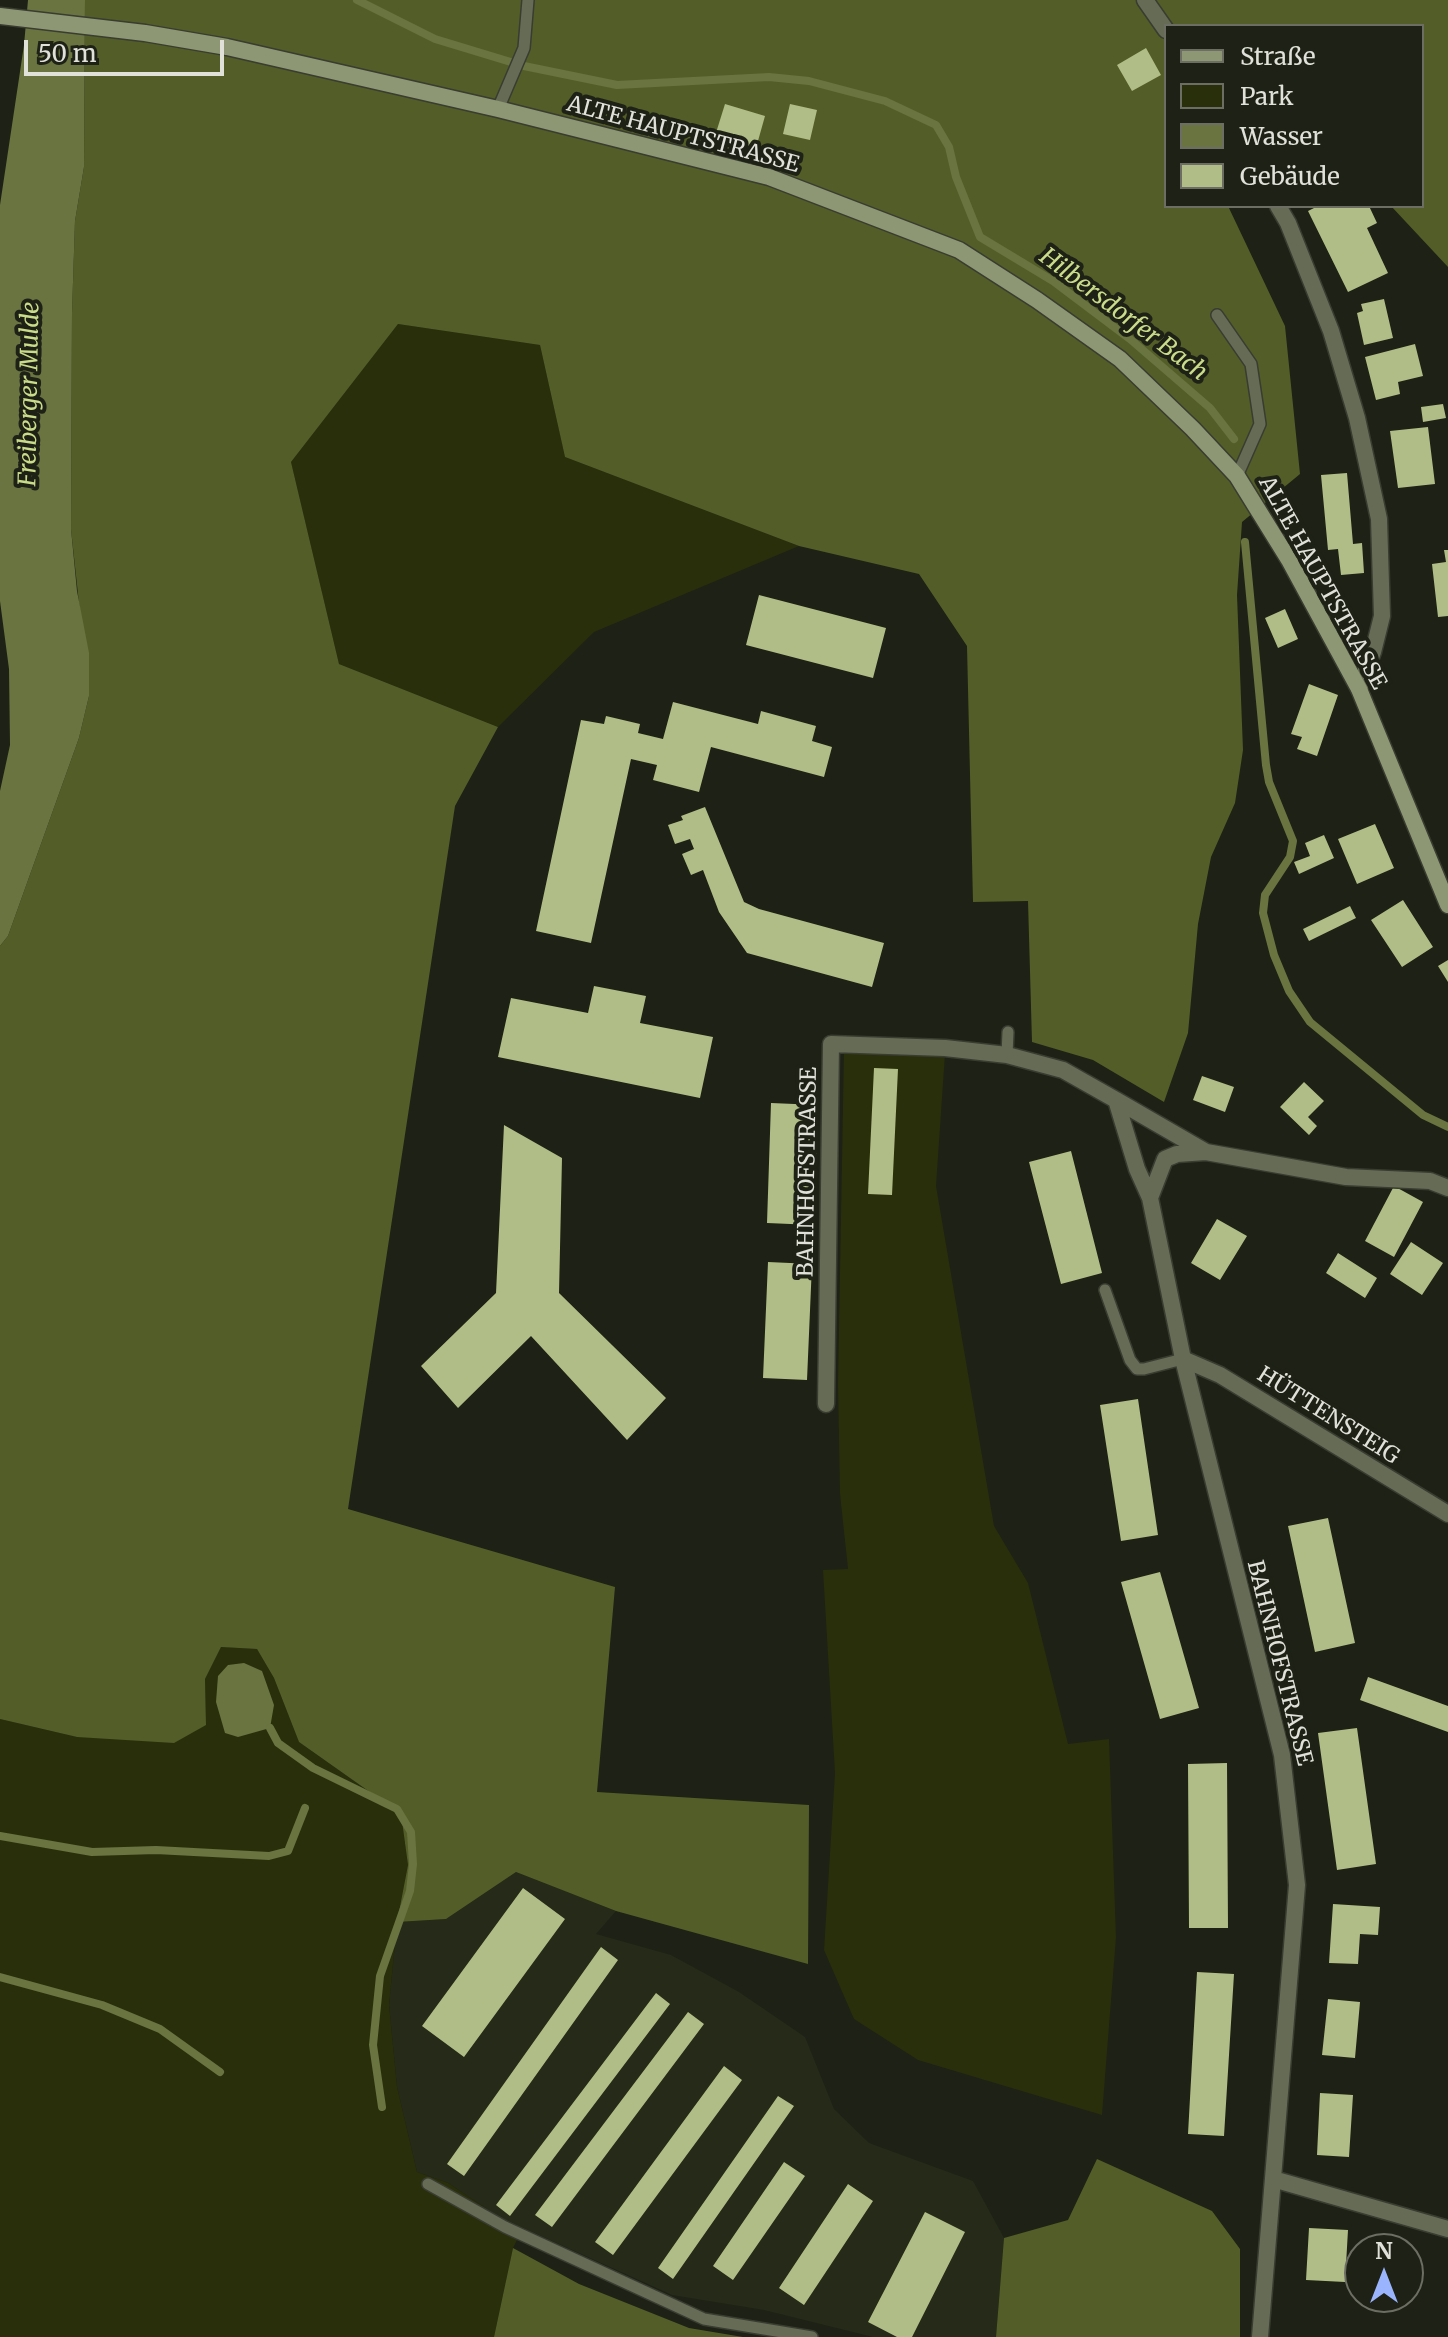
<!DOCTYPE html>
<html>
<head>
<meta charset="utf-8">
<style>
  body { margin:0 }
  #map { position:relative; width:1448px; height:2337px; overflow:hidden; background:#1e2115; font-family:Merriweather,serif }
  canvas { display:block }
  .legend { position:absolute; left:1164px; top:24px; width:260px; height:184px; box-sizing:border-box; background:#1e2115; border:2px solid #6c6e64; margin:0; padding:10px 14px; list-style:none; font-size:24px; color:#e0e2da }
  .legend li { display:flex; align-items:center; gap:16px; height:40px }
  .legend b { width:40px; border:2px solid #6c6e64 }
  .north { position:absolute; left:1344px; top:2233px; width:80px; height:80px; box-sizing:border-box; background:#1e2115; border:2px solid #6c6e64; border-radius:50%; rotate:0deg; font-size:22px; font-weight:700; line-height:32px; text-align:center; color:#e0e2da }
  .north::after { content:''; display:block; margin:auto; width:28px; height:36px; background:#9ab5fd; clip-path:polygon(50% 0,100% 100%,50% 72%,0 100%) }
  .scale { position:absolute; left:24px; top:40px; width:200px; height:36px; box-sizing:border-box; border:4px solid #e0e2da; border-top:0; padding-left:10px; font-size:24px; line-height:28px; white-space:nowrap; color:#e0e2da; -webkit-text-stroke:6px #1e2115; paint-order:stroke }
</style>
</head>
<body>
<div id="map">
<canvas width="1448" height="2337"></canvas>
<ul class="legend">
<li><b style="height:10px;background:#8e9773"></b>Straße</li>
<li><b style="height:22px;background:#292f0b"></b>Park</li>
<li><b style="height:22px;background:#697440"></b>Wasser</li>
<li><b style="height:22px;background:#b1bd86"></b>Gebäude</li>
</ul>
<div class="north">N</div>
<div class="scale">50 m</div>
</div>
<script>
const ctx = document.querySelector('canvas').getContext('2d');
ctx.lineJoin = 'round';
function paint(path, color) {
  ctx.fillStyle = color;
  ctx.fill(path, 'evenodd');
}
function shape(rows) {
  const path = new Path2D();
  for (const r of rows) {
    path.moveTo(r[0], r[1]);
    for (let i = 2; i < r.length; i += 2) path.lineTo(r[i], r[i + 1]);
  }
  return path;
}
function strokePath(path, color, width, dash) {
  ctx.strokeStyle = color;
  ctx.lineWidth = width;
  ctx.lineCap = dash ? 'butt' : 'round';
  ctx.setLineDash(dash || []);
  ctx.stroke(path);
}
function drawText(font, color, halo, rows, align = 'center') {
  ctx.font = font + ' Merriweather,serif';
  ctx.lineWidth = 8;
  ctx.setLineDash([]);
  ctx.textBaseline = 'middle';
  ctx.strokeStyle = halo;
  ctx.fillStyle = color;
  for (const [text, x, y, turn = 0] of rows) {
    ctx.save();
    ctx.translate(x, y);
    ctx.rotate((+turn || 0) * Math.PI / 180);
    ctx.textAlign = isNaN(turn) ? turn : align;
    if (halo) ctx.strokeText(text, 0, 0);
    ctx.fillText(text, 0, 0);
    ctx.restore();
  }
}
paint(shape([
  [516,1872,616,1911,596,1934,671,1955,739,1992,805,2037,834,2109,869,2143,973,2181,1004,2238,996,2337,873,2337,764,2310,672,2295,497,2216,448,2183,417,2172,397,2087,389,2005,397,1922,446,1919]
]), '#262a18');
paint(shape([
  [398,324,540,345,565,457,799,546,594,632,498,727,339,664,291,462],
  [844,1049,945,1054,936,1186,994,1526,1028,1583,1068,1744,1109,1739,1116,1937,1102,2115,918,2060,854,2019,824,1950,835,1773,823,1570,848,1569,840,1494,838,1384],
  [221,1647,257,1649,274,1678,299,1742,401,1814,408,1865,397,1922,389,2005,397,2087,417,2172,448,2183,497,2216,523,2228,513,2248,494,2337,0,2337,0,1719,77,1737,206,1725,205,1679]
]), '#292f0b');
paint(shape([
  [85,0,1448,0,1448,267,1391,206,1422,206,1422,26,1166,26,1166,206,1228,206,1285,326,1300,474,1242,522,1237,595,1243,750,1235,803,1211,857,1198,924,1188,1033,1164,1102,1093,1060,1032,1042,1028,901,973,902,967,646,919,574,799,546,565,457,540,345,398,324,291,462,339,664,498,727,455,806,348,1509,615,1587,597,1792,809,1805,808,1964,616,1911,516,1872,446,1919,397,1922,408,1865,401,1814,299,1742,274,1678,257,1649,221,1647,205,1679,206,1725,174,1743,77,1737,0,1719,0,946,8,936,79,738,89,696,71,529,72,313,75,221,84,167],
  [1097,2159,1212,2211,1240,2249,1240,2337,996,2337,1004,2238,1068,2220],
  [513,2248,579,2284,689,2328,743,2337,494,2337]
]), '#535d28');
paint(shape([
  [28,0,85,0,84,167,75,221,72,313,71,529,77,591,89,653,89,696,79,738,8,936,0,946,0,791,10,745,9,669,0,601,0,205,24,45],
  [244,1663,262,1671,274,1705,270,1728,238,1737,225,1733,216,1702,218,1676,228,1665]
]), '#697440');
strokePath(shape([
  [357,0,435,39,524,66,617,85,769,77,809,81,885,101,936,125,949,147,956,177,980,237,1053,281,1130,339,1210,408,1234,439],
  [1245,542,1266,765,1269,782,1293,841,1290,857,1265,895,1263,913,1274,955,1289,991,1310,1022,1423,1115,1448,1127],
  [270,1728,278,1743,313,1768,397,1809,411,1832,413,1864,410,1891,380,1976,373,2045,382,2107],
  [0,1836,92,1852,156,1850,269,1856,288,1851,305,1808],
  [0,1977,102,2005,160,2029,220,2072]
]), '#697440', 8);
paint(shape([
  [1146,48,1161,75,1132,91,1117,65],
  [725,104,765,116,756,148,715,136],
  [790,104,817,110,810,140,783,134],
  [1318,206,1369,206,1377,223,1367,228,1388,273,1348,292,1308,211],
  [1384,299,1393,338,1364,345,1357,313,1363,311,1361,304],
  [1415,344,1423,376,1398,382,1400,394,1376,400,1365,357],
  [1443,404,1446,418,1423,422,1421,407],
  [1428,427,1435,484,1398,488,1390,431],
  [1347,473,1353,544,1362,543,1364,573,1341,575,1338,549,1328,550,1321,475],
  [1444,550,1448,550,1448,616,1438,617,1432,564,1446,562],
  [759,595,886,628,873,678,746,645],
  [1285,609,1298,639,1278,648,1265,618],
  [1309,684,1338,695,1317,756,1297,749,1302,737,1291,734],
  [673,702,758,724,761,711,816,726,812,741,832,747,824,777,711,747,699,792,653,780,657,765,631,759,591,943,536,931,581,720,604,724,606,716,640,724,638,733,663,739],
  [705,807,744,902,759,909,884,943,872,987,747,953,719,912,703,870,691,875,682,854,694,849,690,839,675,844,668,825,683,820,681,816],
  [1375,824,1394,868,1357,884,1338,839],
  [1324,835,1334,858,1299,874,1294,862,1310,856,1305,843],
  [1403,900,1433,947,1402,967,1371,920],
  [1350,906,1356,918,1309,941,1303,929],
  [1448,960,1448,982,1438,966],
  [594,986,646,996,640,1023,713,1037,700,1098,498,1057,511,998,588,1013],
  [874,1068,898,1069,892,1195,868,1194],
  [1202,1076,1234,1087,1225,1112,1193,1100],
  [1304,1082,1324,1101,1308,1117,1317,1126,1309,1135,1280,1107],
  [771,1103,818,1105,814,1225,767,1223],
  [504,1125,562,1158,559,1293,666,1398,627,1440,531,1336,458,1408,421,1366,496,1293],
  [1071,1151,1102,1273,1061,1284,1029,1162],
  [1394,1186,1423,1202,1394,1257,1365,1241],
  [1217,1219,1247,1236,1220,1280,1191,1263],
  [1411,1242,1443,1263,1422,1295,1390,1274],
  [1338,1253,1377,1278,1365,1298,1326,1273],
  [768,1262,812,1264,807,1380,763,1378],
  [1138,1399,1158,1535,1121,1541,1100,1405],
  [1328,1518,1355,1643,1315,1652,1288,1526],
  [1160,1572,1199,1708,1160,1719,1121,1582],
  [1368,1677,1448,1706,1448,1732,1360,1700],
  [1357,1728,1376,1864,1337,1870,1318,1733],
  [1227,1763,1228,1928,1189,1928,1188,1764],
  [523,1888,565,1919,464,2057,422,2026],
  [1333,1904,1380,1907,1378,1935,1360,1934,1358,1964,1329,1963],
  [601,1947,618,1960,464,2176,447,2164],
  [1197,1972,1234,1974,1224,2136,1188,2134],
  [656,1993,670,2004,510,2216,496,2205],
  [1328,1999,1360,2002,1355,2058,1322,2055],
  [688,2012,704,2024,552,2227,535,2215],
  [724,2066,742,2080,613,2255,595,2242],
  [1320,2093,1353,2095,1349,2157,1317,2155],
  [778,2096,794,2106,673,2279,658,2268],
  [784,2162,805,2176,733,2280,713,2266],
  [848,2184,873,2201,804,2305,779,2288],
  [925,2212,965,2232,912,2337,897,2337,868,2322],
  [1309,2228,1348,2230,1345,2282,1306,2280]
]), '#b1bd86');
const lane = shape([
  [498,109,524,48,528,0],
  [1217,315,1251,364,1260,424,1237,476],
  [1007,1055,1008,1032],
  [1105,1290,1130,1360,1137,1369,1144,1369,1183,1359],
  [428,2184,505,2227,704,2319,812,2337]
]);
const street = shape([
  [1145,0,1166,30],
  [1278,206,1288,223,1331,331,1357,418,1379,519,1382,616,1373,652,1359,689],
  [1150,1198,1137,1169,1116,1100,1206,1152],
  [1183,1359,1220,1375,1448,1514],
  [826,1404,831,1044,945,1048,1007,1055,1063,1070,1116,1100],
  [1273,2179,1448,2229],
  [1260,2337,1297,1885,1282,1755,1183,1359,1150,1198,1165,1159,1177,1154,1206,1152,1346,1177,1430,1181,1448,1188]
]);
const secondary = shape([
  [0,16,145,33,227,47,498,109,769,177,959,250,1037,300,1120,359,1193,429,1237,476,1289,560,1359,689,1448,905]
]);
strokePath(lane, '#393c31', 14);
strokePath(street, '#393c31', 19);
strokePath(secondary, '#393c31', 19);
strokePath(lane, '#666b55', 11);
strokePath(street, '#666b55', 16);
strokePath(secondary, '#8e9773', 16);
drawText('22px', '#e0e2da', '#1e2115', [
  ["ALTE HAUPTSTRASSE",683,135,15],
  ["ALTE HAUPTSTRASSE",1322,583,61],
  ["BAHNHOFSTRASSE",808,1172,-89],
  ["HÜTTENSTEIG",1328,1416,32],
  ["BAHNHOFSTRASSE",1279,1663,76]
]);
drawText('italic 24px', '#cadb8a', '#1e2115', [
  ["Hilbersdorfer Bach",1123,315,37],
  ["Freiberger Mulde",30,394,-89]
]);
</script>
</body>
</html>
